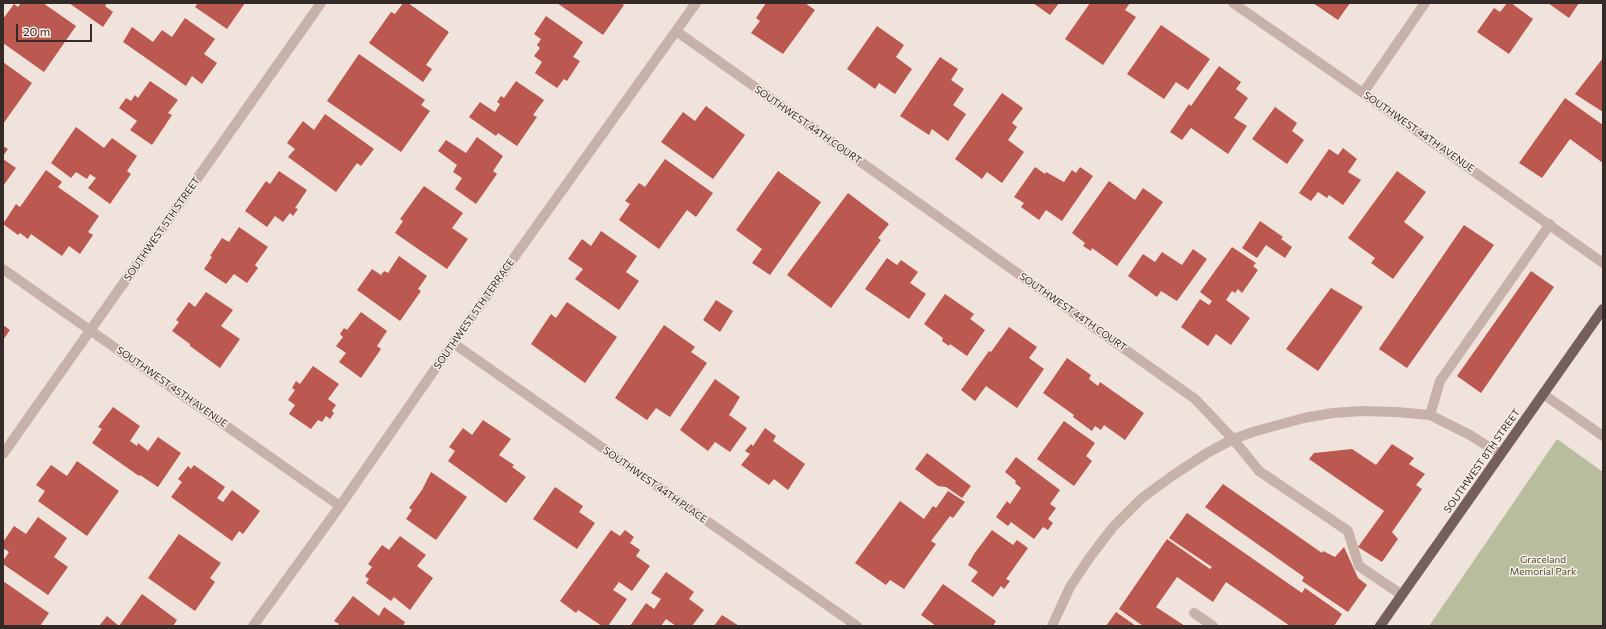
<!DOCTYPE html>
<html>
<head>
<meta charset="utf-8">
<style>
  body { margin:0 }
  #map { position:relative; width:1606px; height:629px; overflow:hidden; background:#f0e3dc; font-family:Commissioner,sans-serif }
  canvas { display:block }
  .frame { position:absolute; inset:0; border:4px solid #342a28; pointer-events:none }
  .scale { position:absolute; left:16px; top:24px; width:76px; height:18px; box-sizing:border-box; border:2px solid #342a28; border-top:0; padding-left:5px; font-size:12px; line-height:14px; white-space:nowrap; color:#342a28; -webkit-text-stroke:3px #f8eee8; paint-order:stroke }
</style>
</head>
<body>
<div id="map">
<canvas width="1606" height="629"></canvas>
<div class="frame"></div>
<div class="scale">20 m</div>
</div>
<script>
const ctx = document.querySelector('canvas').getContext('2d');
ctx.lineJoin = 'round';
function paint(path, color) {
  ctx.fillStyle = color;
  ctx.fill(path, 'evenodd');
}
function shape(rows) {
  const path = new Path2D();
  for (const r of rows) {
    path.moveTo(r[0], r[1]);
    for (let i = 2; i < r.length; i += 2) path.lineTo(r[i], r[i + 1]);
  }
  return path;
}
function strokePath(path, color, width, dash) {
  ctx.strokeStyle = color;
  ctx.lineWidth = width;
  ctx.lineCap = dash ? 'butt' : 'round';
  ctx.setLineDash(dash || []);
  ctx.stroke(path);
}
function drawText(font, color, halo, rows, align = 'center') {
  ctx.font = font + ' Commissioner,sans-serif';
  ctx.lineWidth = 3;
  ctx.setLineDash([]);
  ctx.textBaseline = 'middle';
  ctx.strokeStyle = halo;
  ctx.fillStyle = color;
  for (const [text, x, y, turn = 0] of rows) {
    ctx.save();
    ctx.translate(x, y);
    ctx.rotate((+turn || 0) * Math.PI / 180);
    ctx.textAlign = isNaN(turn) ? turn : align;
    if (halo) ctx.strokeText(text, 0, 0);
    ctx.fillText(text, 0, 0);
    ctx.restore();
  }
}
paint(shape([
  [1557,439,1603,472,1603,626,1429,626]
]), '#b8bd9e');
paint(shape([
  [21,3,43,3,76,26,44,72,3,43,3,19,14,4,18,7],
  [69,3,107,3,105,6,113,12,103,27],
  [198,3,245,3,227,29,195,7],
  [403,3,408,3,449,32,426,65,432,69,423,82,369,43,391,12,395,14],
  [557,3,621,3,624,5,603,35],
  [766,3,805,3,815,10,783,54,751,33,760,21,756,18],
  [1033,3,1059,3,1050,15],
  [1090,3,1130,3,1125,10,1136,17,1103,65,1065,39],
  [1313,3,1350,3,1338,20],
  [1507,3,1511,3,1533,19,1509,54,1477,32,1494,8,1500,12],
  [1548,3,1579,3,1569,18],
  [546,16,583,42,573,57,580,61,567,81,564,79,557,88,535,73,542,62,534,56,540,48,537,45,541,39,534,34],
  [185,18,215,39,204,54,217,63,202,84,192,76,186,86,123,42,132,27,153,42,162,30,172,37],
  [1161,25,1210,59,1188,90,1176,82,1164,99,1127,74],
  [877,26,904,45,896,57,912,69,895,94,879,83,875,89,847,69],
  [359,54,425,100,421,105,430,111,401,152,327,101],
  [940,57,958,69,951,80,964,89,953,105,966,114,948,141,932,129,929,135,900,116],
  [1603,58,1603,112,1575,94],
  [3,62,32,83,3,124],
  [1219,66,1241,82,1236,89,1248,98,1234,118,1247,126,1228,154,1191,128,1182,140,1170,132,1189,104,1191,106],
  [150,81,178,100,168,113,172,115,152,145,130,130,137,121,119,108,126,98,131,101,135,95,138,98],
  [516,81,544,100,533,115,537,117,517,146,498,133,496,136,469,117,480,102,495,112,500,104,497,102,501,96,504,98],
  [1002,93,1023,108,1012,123,1017,127,1008,140,1024,152,1002,183,987,172,982,179,955,159],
  [1565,98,1603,125,1603,163,1570,139,1542,178,1519,163],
  [706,106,745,135,713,179,661,142,683,112,695,121],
  [1275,107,1297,123,1292,131,1304,140,1287,164,1252,139],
  [325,114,374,149,361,166,357,163,336,192,288,157,295,149,287,143,303,121,314,130],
  [76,127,104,148,112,138,137,156,127,171,131,174,110,204,88,188,96,178,90,174,87,179,76,172,71,178,51,163],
  [477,137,503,156,493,171,497,174,476,204,455,189,462,178,453,172,457,165,438,151,446,140,466,153],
  [3,146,8,149,3,156],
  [1343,148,1357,159,1348,172,1361,180,1343,205,1329,195,1327,198,1318,192,1311,201,1299,193,1329,149,1338,155],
  [3,159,16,168,3,186],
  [665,159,713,193,696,217,687,210,659,249,619,220,630,204,625,201,639,183,645,187],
  [1035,167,1045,174,1046,172,1064,182,1072,170,1076,173,1080,167,1093,176,1062,221,1046,210,1039,220,1021,207,1024,203,1014,197],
  [46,170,62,182,58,187,99,216,88,232,93,235,80,254,69,246,62,256,31,234,28,239,20,233,18,235,3,224,16,204,20,207],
  [279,171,307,190,295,208,298,209,293,216,290,213,283,222,275,216,267,227,245,211,266,181,270,184],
  [778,171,821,202,770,275,752,263,762,249,736,230],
  [1397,171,1426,192,1404,222,1424,237,1393,279,1371,263,1375,258,1348,238],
  [1109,181,1135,200,1143,188,1163,202,1117,266,1092,248,1091,251,1083,246,1085,243,1072,233],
  [424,186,463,213,452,228,468,239,447,269,395,233,403,221,400,219],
  [848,193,889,224,878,238,881,240,831,308,787,275],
  [1260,221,1283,237,1281,239,1292,247,1285,258,1266,245,1257,258,1242,248],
  [1464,225,1494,245,1407,368,1379,349],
  [239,227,268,247,255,265,258,268,247,283,234,274,226,284,204,269,212,257,210,256,222,238,229,242],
  [601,231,637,256,626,272,639,281,619,310,575,279,583,269,568,259,582,239,591,246],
  [1232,247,1256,263,1253,266,1258,270,1242,293,1238,289,1235,293,1232,291,1226,300,1250,318,1231,345,1216,334,1208,346,1181,327,1200,299,1209,305,1212,301,1200,292],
  [1193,249,1207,259,1177,301,1161,291,1157,297,1128,276,1143,254,1155,262,1162,252,1182,265],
  [399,256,427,276,418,289,421,291,400,321,357,290,372,269,381,275,384,271,388,273],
  [887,258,897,265,901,260,918,272,910,283,926,294,909,319,865,289],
  [1531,271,1554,287,1481,393,1457,376],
  [1331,288,1363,307,1318,371,1286,349],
  [206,292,233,310,221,326,240,339,220,368,190,346,190,344,172,331,179,322,176,320,189,302,195,307],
  [945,294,974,314,970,319,985,330,967,356,950,344,949,346,942,341,943,338,924,324],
  [716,300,733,311,720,332,703,320],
  [567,302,617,337,585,383,531,344,551,314,556,318],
  [361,312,387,331,377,346,381,349,361,378,339,362,346,353,336,346,343,337,340,334,344,328,347,330],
  [3,325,10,330,3,340],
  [664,325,695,347,691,352,707,363,670,417,656,408,647,420,615,398],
  [1009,327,1037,347,1029,358,1044,369,1017,408,986,386,975,401,961,390,989,351,991,352],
  [1067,358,1091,375,1089,379,1098,386,1100,382,1144,413,1125,440,1104,425,1101,430,1095,426,1092,431,1073,417,1074,415,1043,393],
  [313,366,339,384,328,399,336,405,332,411,334,413,330,419,326,416,322,422,318,420,311,429,289,414,295,405,288,400,295,390,292,388,296,381,300,384],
  [715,379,740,397,729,415,747,428,730,452,715,442,708,451,680,430],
  [113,407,140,426,130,441,137,446,138,443,148,451,158,437,181,453,158,487,140,475,139,476,92,443,102,429,98,427],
  [483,420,511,439,499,455,514,465,512,467,526,477,506,503,448,461,455,451,449,447,463,428,472,435],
  [1064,421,1095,443,1086,456,1092,461,1074,486,1037,459],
  [765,428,776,436,773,441,805,464,788,490,774,479,769,485,741,465,750,454,745,451,751,444,753,446],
  [1392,444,1414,458,1409,464,1425,474,1416,485,1422,489,1392,532,1398,539,1382,562,1358,547,1384,511,1309,459,1314,453,1352,449,1376,465],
  [927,453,971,486,962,498,946,487,938,486,915,469],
  [1016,457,1060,490,1050,504,1056,508,1048,519,1053,523,1048,530,1043,527,1034,539,1011,522,1008,526,996,517,1007,501,1010,504,1021,488,1015,483,1016,481,1005,472],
  [77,461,119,491,87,536,38,501,45,491,36,485,51,465,67,476],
  [194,465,225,487,217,498,223,502,232,490,260,511,243,534,239,531,232,541,171,497,182,482,178,479,188,466,191,469],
  [431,472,467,497,436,540,406,519,412,510,409,508,422,490],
  [1223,484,1322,553,1323,551,1335,557,1344,547,1358,578,1367,585,1348,612,1302,581,1304,577,1205,507],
  [555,487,583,506,579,512,595,523,577,549,533,519],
  [948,491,965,502,953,518,950,516,931,541,936,544,904,589,890,580,886,585,855,563,900,501,924,519,933,506,936,508],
  [1187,513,1302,593,1305,588,1342,614,1334,626,1290,626,1226,582,1213,602,1177,577,1156,607,1185,626,1143,626,1119,609,1167,539,1210,569,1212,567,1169,538],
  [38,517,67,538,54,557,68,567,48,595,3,564,3,561,9,552,3,548,3,542,14,526,26,534],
  [611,530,620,536,625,530,634,537,630,543,640,550,636,556,650,566,632,591,619,582,613,590,627,599,608,626,602,626,578,610,576,613,560,601],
  [992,530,1013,545,1017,540,1028,548,1006,579,1010,581,1004,589,1001,586,993,597,971,581,978,572,968,565,974,554],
  [179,534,221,563,210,578,215,582,195,611,148,578],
  [400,536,426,555,417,566,433,578,410,610,394,597,391,601,366,583,369,579,365,576,372,567,368,564,382,545,389,550],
  [666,572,694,592,689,599,704,610,692,626,676,626,666,619,661,626,630,626,646,603,654,609,661,599,651,593],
  [3,581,49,613,40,626,3,626],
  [943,584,996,621,993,626,936,626,921,615],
  [142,594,177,620,173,626,99,626,107,616,119,626],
  [353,596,379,616,384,607,405,622,403,626,337,626,339,624,334,621],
  [1116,612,1136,626,1106,626],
  [722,615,739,626,714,626]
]), '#bb584f');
strokePath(shape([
  [1430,415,1440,381,1550,224],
  [1233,439,1259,471,1348,531,1359,566,1402,595],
  [1194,613,1213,626]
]), '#c7b2a9', 10);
strokePath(shape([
  [1233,3,1363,93,1603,263],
  [676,31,1195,399,1233,439],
  [1363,93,1425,3],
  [3,269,340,506],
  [453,343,857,626],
  [1543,394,1603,436],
  [3,454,321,3],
  [253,626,340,506,453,343,696,3],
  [1052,626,1070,587,1090,557,1113,527,1142,498,1172,476,1207,453,1233,439,1256,431,1304,418,1333,413,1362,411,1396,412,1430,415,1470,435,1500,454]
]), '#c7b2a9', 10);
strokePath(shape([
  [1380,626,1603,309]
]), '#755f5b', 10);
drawText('10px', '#342a28', '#f8eee8', [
  ["SOUTHWEST 44TH COURT",808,125,35],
  ["SOUTHWEST 44TH AVENUE",1419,132,35],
  ["SOUTHWEST 5TH STREET",162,229,-55],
  ["SOUTHWEST 44TH COURT",1073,312,35],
  ["SOUTHWEST 5TH TERRACE",474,314,-55],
  ["SOUTHWEST 45TH AVENUE",172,387,35],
  ["SOUTHWEST 8TH STREET",1482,461,-55],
  ["SOUTHWEST 44TH PLACE",655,485,35]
]);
drawText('10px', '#4a502e', '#f8eee8', [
  ["Graceland",1543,560],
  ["Memorial Park",1543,572]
]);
</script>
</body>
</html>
